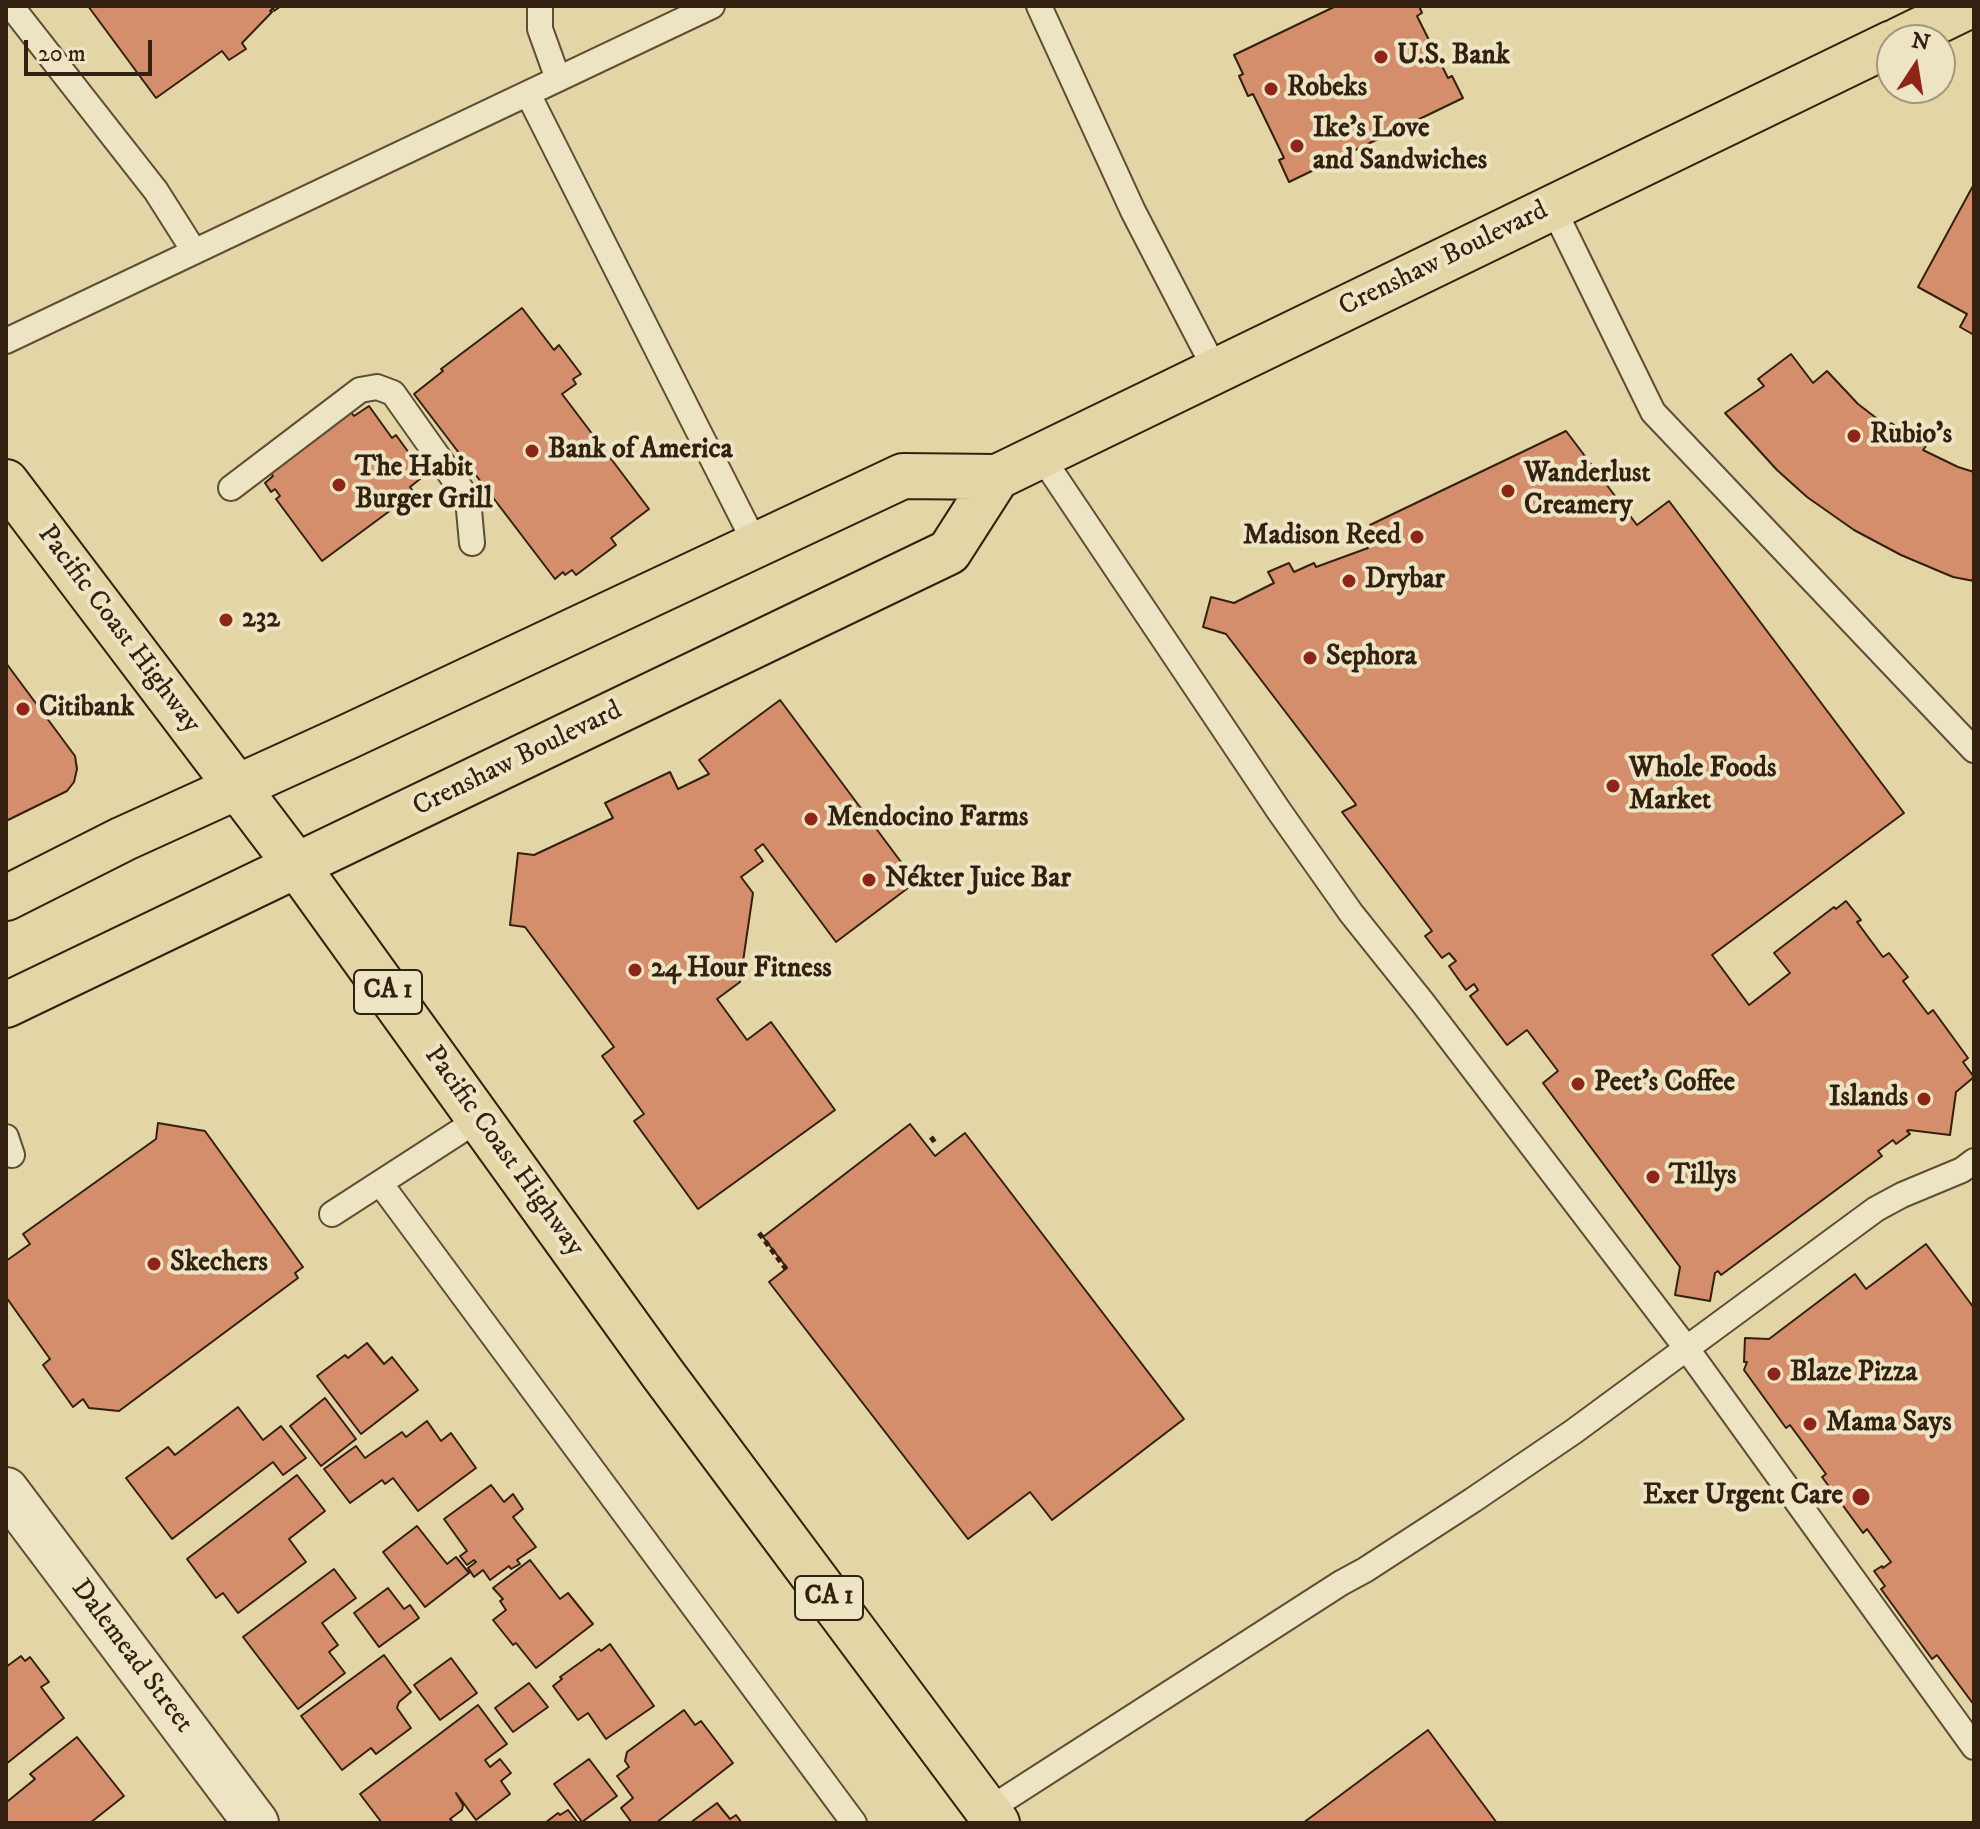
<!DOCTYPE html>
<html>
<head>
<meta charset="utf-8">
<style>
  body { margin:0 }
  #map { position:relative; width:1980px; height:1829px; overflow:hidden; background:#e3d5a5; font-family:"IM FELL DW Pica",serif }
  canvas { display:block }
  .frame { position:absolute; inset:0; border:8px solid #332010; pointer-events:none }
  .north { position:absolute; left:1876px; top:24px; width:80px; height:80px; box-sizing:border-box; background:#ede4c4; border:2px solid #a3967c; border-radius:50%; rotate:12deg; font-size:22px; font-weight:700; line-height:32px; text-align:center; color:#332010 }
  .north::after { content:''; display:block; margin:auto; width:28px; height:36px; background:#8f2418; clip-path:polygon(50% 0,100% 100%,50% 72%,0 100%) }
  .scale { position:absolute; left:24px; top:40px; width:128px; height:36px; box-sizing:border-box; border:4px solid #332010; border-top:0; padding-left:10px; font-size:24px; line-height:28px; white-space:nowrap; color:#332010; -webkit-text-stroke:6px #ede4c4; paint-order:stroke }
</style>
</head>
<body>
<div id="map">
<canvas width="1980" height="1829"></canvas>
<div class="frame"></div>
<div class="north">N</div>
<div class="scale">20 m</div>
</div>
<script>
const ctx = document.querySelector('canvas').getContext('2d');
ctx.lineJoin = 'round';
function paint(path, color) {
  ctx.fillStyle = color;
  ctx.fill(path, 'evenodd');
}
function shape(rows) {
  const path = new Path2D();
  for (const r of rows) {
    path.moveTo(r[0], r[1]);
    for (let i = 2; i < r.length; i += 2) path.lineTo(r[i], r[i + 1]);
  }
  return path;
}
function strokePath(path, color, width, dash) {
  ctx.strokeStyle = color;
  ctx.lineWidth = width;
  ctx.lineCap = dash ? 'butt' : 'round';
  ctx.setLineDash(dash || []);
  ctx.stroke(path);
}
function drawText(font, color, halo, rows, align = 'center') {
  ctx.font = font + ' "IM FELL DW Pica",serif';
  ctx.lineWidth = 8;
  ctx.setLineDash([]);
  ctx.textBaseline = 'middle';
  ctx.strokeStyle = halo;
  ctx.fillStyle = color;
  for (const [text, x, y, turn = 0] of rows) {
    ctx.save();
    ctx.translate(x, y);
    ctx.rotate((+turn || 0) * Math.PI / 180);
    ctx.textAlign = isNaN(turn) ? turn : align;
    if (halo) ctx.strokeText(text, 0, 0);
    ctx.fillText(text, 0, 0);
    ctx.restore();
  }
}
const building = shape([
  [88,6,281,6,274,11,273,8,270,11,272,12,242,43,246,49,229,60,222,51,156,98,88,6],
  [1336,6,1419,6,1422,13,1417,16,1448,78,1452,76,1463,98,1289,182,1279,160,1284,158,1253,94,1248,96,1239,76,1243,74,1234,55,1336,6],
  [1974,184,1974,335,1960,327,1967,314,1918,287,1974,184],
  [522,308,554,350,559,345,581,374,573,379,576,384,562,394,649,509,611,538,616,545,576,575,572,570,565,575,563,572,555,579,414,394,443,371,441,369,522,308],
  [1791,354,1813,383,1827,371,1858,404,1888,427,1891,423,1927,445,1923,450,1958,467,1974,472,1974,581,1953,577,1901,555,1854,530,1807,497,1777,470,1725,413,1764,386,1758,379,1791,354],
  [369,406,392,438,396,435,425,475,410,487,414,493,322,561,276,499,280,496,275,489,271,492,265,483,273,476,265,466,350,411,354,416,369,406],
  [1566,431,1637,525,1669,501,1904,813,1712,955,1749,1005,1790,973,1774,953,1834,907,1836,909,1846,901,1861,920,1857,922,1883,957,1889,953,1908,977,1903,981,1928,1014,1933,1010,1968,1058,1963,1062,1974,1077,1956,1092,1950,1135,1909,1130,1907,1131,1910,1134,1896,1144,1893,1140,1878,1151,1882,1156,1721,1275,1718,1271,1715,1273,1710,1301,1675,1295,1680,1267,1543,1083,1558,1071,1527,1030,1507,1045,1470,996,1478,990,1474,984,1466,990,1449,966,1456,961,1449,953,1442,958,1425,936,1432,931,1342,812,1356,805,1355,803,1226,634,1203,627,1211,597,1234,603,1274,583,1268,572,1289,563,1294,572,1314,563,1316,567,1368,548,1367,544,1376,540,1370,525,1566,431],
  [6,663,75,756,77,769,74,782,67,791,6,821,6,663],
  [780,700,916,882,836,942,763,844,755,850,763,861,741,877,753,893,740,982,717,999,747,1040,771,1022,835,1110,698,1209,634,1121,644,1114,602,1056,614,1047,525,927,510,925,518,853,534,855,613,818,605,803,670,772,678,789,709,774,699,760,780,700],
  [158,1123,205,1131,303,1267,295,1273,298,1278,119,1411,89,1408,83,1399,73,1407,43,1365,50,1359,6,1297,6,1261,30,1244,23,1234,156,1139,158,1123],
  [910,1124,935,1156,965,1133,1184,1419,1052,1520,1030,1492,968,1539,769,1282,787,1268,763,1237,910,1124],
  [1926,1244,1974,1308,1974,1705,1937,1655,1932,1659,1881,1589,1885,1586,1874,1571,1882,1566,1883,1568,1891,1562,1867,1529,1863,1533,1822,1477,1826,1474,1790,1425,1786,1428,1744,1370,1747,1362,1744,1362,1745,1338,1769,1339,1855,1274,1866,1289,1926,1244],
  [367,1343,384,1364,392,1357,418,1390,361,1434,317,1376,345,1355,348,1358,367,1343],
  [325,1398,356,1439,321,1466,290,1426,325,1398],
  [238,1407,263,1440,281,1426,306,1458,283,1475,273,1462,172,1539,126,1478,168,1447,175,1455,238,1407],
  [427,1421,441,1441,451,1433,476,1468,418,1511,393,1478,385,1484,382,1480,350,1503,324,1469,356,1446,365,1458,402,1432,406,1437,427,1421],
  [297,1475,325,1511,289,1539,306,1562,238,1613,223,1593,216,1598,187,1559,297,1475],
  [491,1485,504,1502,513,1494,523,1509,513,1517,536,1547,517,1560,520,1564,511,1569,509,1566,490,1580,483,1570,474,1577,468,1568,476,1562,474,1560,467,1565,460,1556,467,1551,444,1519,491,1485],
  [417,1526,447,1564,456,1557,469,1573,425,1607,383,1552,417,1526],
  [530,1560,560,1599,568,1593,593,1624,536,1668,516,1643,513,1645,493,1620,506,1610,500,1601,503,1599,493,1588,530,1560],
  [334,1569,356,1598,322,1623,338,1645,329,1652,345,1673,298,1709,243,1637,334,1569],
  [388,1588,404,1609,410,1605,419,1618,379,1647,354,1613,388,1588],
  [610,1644,654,1706,606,1739,588,1713,578,1720,553,1686,562,1679,560,1677,599,1649,601,1651,610,1644],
  [384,1655,411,1692,399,1702,397,1708,411,1728,376,1754,371,1748,342,1770,301,1716,384,1655],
  [21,1656,25,1661,30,1657,49,1682,41,1687,64,1718,6,1764,6,1667,21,1656],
  [451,1658,477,1693,440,1720,414,1685,451,1658],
  [529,1683,548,1707,513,1732,495,1708,529,1683],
  [478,1705,507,1744,485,1760,490,1767,500,1759,511,1773,501,1781,510,1794,476,1820,456,1793,463,1805,462,1810,450,1819,452,1821,449,1823,382,1823,360,1794,478,1705],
  [684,1710,695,1725,701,1721,733,1763,656,1823,632,1823,621,1808,633,1798,617,1776,629,1767,625,1761,627,1752,684,1710],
  [1428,1730,1497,1823,1303,1823,1428,1730],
  [77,1737,124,1796,90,1823,6,1823,6,1799,8,1801,35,1779,30,1774,77,1737],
  [589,1759,617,1796,582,1822,554,1784,589,1759],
  [717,1803,730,1819,736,1815,742,1823,690,1823,717,1803],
  [568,1810,578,1823,545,1823,558,1813,560,1815,568,1810]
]);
paint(building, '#d48e6c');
strokePath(building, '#332010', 2);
const service = shape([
  [11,6,156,191,194,251],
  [540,6,540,29,558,79],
  [1039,6,1133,211,1216,371],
  [528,94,756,545],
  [1553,208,1653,412,1974,750],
  [6,341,712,6],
  [1041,456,1279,811,1351,913,1423,1003,1687,1349,1974,1747],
  [231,488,360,390,377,387,393,393,468,499,472,543],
  [6,1137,12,1155],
  [380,1183,854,1823],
  [332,1214,479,1119],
  [988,1810,1341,1583,1365,1570,1473,1500,1573,1432,1876,1209,1902,1195,1962,1170,1974,1161]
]);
const minor = shape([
  [6,1490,256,1823]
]);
const primary = shape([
  [1899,40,1969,6],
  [6,898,123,839,345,738,903,476,997,477,1892,43],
  [6,1005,949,552,997,477]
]);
const trunk = shape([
  [6,482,297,866,662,1373,997,1823]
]);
strokePath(service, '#5f4d35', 28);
strokePath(minor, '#5f4d35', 48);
strokePath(primary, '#332010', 48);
strokePath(trunk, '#332010', 48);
strokePath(shape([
  [931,1137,936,1144],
  [759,1233,786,1269]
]), '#332010', 5, [6, 4]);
strokePath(service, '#ede4c4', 24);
strokePath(minor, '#ede4c4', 44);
strokePath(primary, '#e3d5a5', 44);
strokePath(trunk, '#e3d5a5', 44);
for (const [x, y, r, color] of [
  [1381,57,8,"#8f2418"],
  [1271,89,8,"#8f2418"],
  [1297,146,8,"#8f2418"],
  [1854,436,8,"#8f2418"],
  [532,451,8,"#8f2418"],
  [339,485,8,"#8f2418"],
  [1508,491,8,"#8f2418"],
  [1417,537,8,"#8f2418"],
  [1349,581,8,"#8f2418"],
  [226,620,8,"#8f2418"],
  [1310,658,8,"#8f2418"],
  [23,709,8,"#8f2418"],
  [1613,786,8,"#8f2418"],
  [811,819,8,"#8f2418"],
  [869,880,8,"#8f2418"],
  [635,970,8,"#8f2418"],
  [1578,1084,8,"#8f2418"],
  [1924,1099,8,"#8f2418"],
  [1653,1177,8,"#8f2418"],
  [154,1264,8,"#8f2418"],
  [1774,1374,8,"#8f2418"],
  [1810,1424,8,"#8f2418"],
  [1861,1497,10,"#8f2418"]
]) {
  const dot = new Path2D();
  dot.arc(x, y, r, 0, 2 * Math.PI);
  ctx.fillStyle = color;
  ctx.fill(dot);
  strokePath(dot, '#ede4c4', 3);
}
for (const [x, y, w] of [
  [388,992,68],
  [829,1598,68]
]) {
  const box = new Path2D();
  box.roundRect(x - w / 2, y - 22, w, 44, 6);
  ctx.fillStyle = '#ede4c4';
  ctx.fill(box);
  strokePath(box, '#332010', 2);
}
drawText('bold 26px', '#332010', null, [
  ["CA 1",388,992],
  ["CA 1",829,1598]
]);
drawText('bold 28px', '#332010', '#ede4c4', [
  ["U.S. Bank",1397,57],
  ["Robeks",1287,89],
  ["Ike's Love",1313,130],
  ["and Sandwiches",1313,162],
  ["Rubio's",1870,436],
  ["Bank of America",548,451],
  ["The Habit",355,469],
  ["Burger Grill",355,501],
  ["Wanderlust",1524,475],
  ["Creamery",1524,507],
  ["Madison Reed",1401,537,"right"],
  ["Drybar",1365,581],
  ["232",242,620],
  ["Sephora",1326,658],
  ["Citibank",39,709],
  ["Whole Foods",1629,770],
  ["Market",1629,802],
  ["Mendocino Farms",827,819],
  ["Nékter Juice Bar",885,880],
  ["24 Hour Fitness",651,970],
  ["Peet's Coffee",1594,1084],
  ["Islands",1908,1099,"right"],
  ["Tillys",1669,1177],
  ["Skechers",170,1264],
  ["Blaze Pizza",1790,1374],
  ["Mama Says",1826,1424],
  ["Exer Urgent Care",1843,1497,"right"]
], 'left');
drawText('28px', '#332010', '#ede4c4', [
  ["Crenshaw Boulevard",1444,260,-26],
  ["Pacific Coast Highway",118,630,53],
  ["Crenshaw Boulevard",518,760,-26],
  ["Pacific Coast Highway",503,1152,54],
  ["Dalemead Street",131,1657,53]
]);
</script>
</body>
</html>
